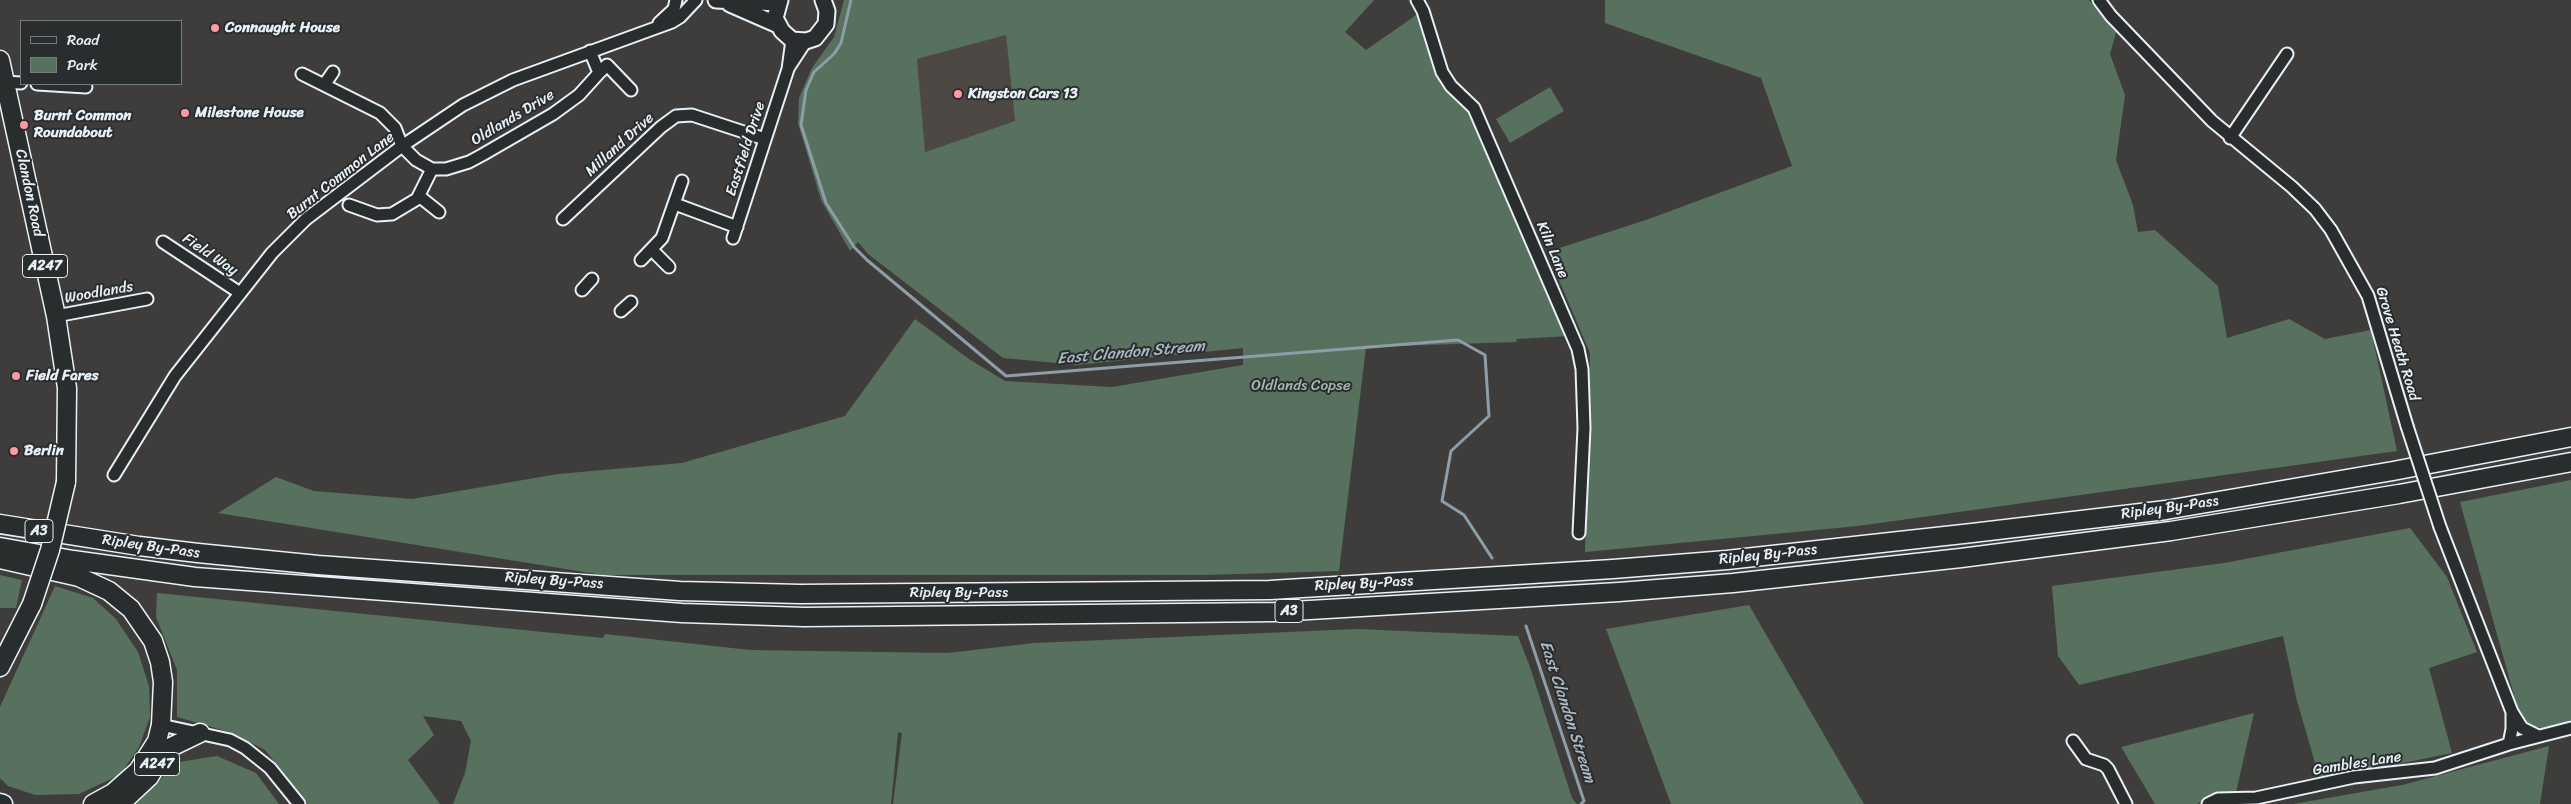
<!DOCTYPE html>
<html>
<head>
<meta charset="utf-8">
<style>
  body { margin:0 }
  #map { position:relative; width:2571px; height:804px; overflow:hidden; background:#3f3d3b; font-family:Sriracha,sans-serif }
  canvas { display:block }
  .legend { position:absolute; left:20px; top:20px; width:162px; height:65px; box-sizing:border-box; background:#2a2d2e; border:1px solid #767b7f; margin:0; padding:6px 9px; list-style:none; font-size:15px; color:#e8f1f8 }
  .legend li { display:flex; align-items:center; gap:10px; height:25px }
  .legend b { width:25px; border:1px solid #767b7f }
</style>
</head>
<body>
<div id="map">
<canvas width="2571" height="804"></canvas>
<ul class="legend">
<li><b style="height:6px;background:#2a2d2e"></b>Road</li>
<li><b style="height:14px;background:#57715e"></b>Park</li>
</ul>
</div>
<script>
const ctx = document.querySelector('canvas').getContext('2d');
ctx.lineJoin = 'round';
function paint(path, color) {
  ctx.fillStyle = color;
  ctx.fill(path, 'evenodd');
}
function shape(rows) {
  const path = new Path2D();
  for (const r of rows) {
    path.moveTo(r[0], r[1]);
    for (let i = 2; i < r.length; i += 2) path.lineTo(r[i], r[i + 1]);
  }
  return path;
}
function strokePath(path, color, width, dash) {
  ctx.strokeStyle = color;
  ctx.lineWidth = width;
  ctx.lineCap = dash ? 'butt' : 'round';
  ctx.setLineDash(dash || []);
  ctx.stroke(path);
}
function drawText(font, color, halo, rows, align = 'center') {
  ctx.font = font + ' Sriracha,sans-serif';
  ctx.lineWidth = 4;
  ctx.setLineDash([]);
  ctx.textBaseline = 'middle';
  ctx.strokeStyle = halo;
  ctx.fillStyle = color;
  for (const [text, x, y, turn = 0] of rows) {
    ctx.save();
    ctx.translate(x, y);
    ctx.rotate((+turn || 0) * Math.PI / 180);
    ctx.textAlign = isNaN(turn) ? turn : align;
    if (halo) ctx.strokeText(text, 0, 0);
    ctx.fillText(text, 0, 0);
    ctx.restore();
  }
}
paint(shape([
  [1006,35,1015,121,924,152,917,59]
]), '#4e4844');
paint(shape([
  [844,0,1374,0,1345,32,1366,50,1422,11,1435,57,1473,109,1569,336,1517,339,1516,342,1366,347,1339,571,1206,575,603,575,218,513,276,477,314,491,412,499,558,474,682,463,845,416,915,319,969,359,1005,381,1112,387,1243,365,1243,348,1077,365,1003,358,868,254,858,242,850,251,821,200,798,123,799,98,812,68,834,37],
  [1006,35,1015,121,925,152,917,59],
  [1605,0,2089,0,2116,33,2110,54,2125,95,2116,160,2133,205,2138,232,2155,230,2218,286,2227,338,2289,319,2325,339,2371,330,2397,451,1858,526,1585,552,1590,353,1547,252,1646,220,1792,166,1761,78,1605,23],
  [1550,87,1564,111,1510,143,1496,119],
  [2571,480,2571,720,2543,728,2530,726,2519,713,2460,502],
  [2410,528,2447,577,2477,652,2429,668,2452,753,2320,780,2297,701,2283,636,2079,685,2058,656,2052,586,2224,563],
  [0,575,22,580,16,608,0,608],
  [55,586,93,598,116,619,138,652,149,686,150,717,139,747,120,775,79,794,35,795,8,786,0,778,0,707],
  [157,593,603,638,605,634,750,650,948,653,1034,643,1357,629,1518,636,1530,667,1572,798,1577,804,893,804,902,733,898,732,891,804,453,804,465,773,471,741,461,721,423,716,434,735,408,760,440,804,308,804,265,750,229,732,177,717,177,670,156,617],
  [1749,605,1864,804,1671,804,1606,629],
  [2254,713,2235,797,2216,793,2197,804,2155,804,2121,747],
  [2549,746,2540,804,2293,804,2402,785],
  [217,756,256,773,279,804,134,804,179,762]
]), '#57715e');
strokePath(shape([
  [851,0,841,43,834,54,814,72,806,90,801,125,826,203,854,247,867,260,1006,376,1458,340,1485,355,1489,416,1451,451,1442,501,1464,515,1492,558],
  [1526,626,1584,801,1581,804]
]), '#8d9ea9', 3);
const minor = shape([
  [1417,0,1423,11,1442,72,1451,86,1474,108,1578,349,1582,369,1584,428,1579,533],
  [2099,0,2111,16,2212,121,2292,187,2315,209,2331,230,2368,296,2407,426],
  [659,23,674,9,676,0],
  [789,67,806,41],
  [599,73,607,65,631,90],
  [302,74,380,113,395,128,402,146,416,160,432,169,446,169,469,162,482,155,553,114,579,95,599,73,590,51],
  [5,82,21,83],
  [37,84,86,87],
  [324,85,333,72],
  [2230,138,2287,54],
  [419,196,439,212],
  [675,204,737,227],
  [349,205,377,215,392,214,417,199,432,169],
  [563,219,661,127,676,116,692,115,765,139],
  [733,238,788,69,792,40],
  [163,242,240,293],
  [652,250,669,267],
  [641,260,662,238,682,181],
  [582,290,592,279],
  [621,311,631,302],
  [56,316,147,299],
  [114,475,175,376,272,253,306,219,402,146,463,105,513,80,672,22,680,17,696,0],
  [2440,527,2512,712,2522,728,2538,736],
  [161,725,230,740,245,748,270,768,299,804],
  [2073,741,2086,759,2104,765,2108,769,2126,804],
  [2509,744,2512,729,2512,714],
  [2208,804,2218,799,2256,798,2354,777,2435,768,2509,744,2571,728]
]);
const secondary = shape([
  [716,0,778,3],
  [780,0,775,18,782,31,792,40,806,41,815,38,826,24,827,11,823,0],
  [730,4,778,25]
]);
const primary = shape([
  [0,60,56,316,67,388,66,482],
  [0,667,32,604],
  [0,803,3,804],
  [93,804,113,793,138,771,157,741,161,725],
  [120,804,149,777,163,754,171,747,200,733]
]);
const trunk = shape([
  [0,524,139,546,198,553,318,565,680,591,800,594,1270,590,1613,569,1727,560,1972,533,2166,510,2393,471,2571,437],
  [0,547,73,560,195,577,682,613,804,617,1275,612,1619,592,1733,583,1961,558,2171,531,2399,494,2571,462],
  [0,559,79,577,109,591,131,609,153,641,160,662,163,682,161,725]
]);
strokePath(minor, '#e8f1f8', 15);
strokePath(secondary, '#e8f1f8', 19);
strokePath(primary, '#e8f1f8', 21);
strokePath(trunk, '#e8f1f8', 21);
strokePath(minor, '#2a2d2e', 11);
strokePath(secondary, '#2a2d2e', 15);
strokePath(primary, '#2a2d2e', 18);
strokePath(trunk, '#2a2d2e', 18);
const minorBridge = shape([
  [2407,426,2440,527]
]);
const primaryBridge = shape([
  [32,604,50,550,66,482]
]);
strokePath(minorBridge, '#e8f1f8', 15, []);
strokePath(primaryBridge, '#e8f1f8', 21, []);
strokePath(minorBridge, '#2a2d2e', 11);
strokePath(primaryBridge, '#2a2d2e', 18);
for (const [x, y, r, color] of [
  [215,28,5,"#ff9aa2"],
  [958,94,5,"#ff9aa2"],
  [185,113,5,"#ff9aa2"],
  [24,125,5,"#ff9aa2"],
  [16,376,5,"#ff9aa2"],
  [14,451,5,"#ff9aa2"]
]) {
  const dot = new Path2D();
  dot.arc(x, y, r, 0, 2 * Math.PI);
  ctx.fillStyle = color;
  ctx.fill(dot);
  strokePath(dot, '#2a2d2e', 2);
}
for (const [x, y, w] of [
  [45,266,45],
  [39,531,28],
  [1289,611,28],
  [157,764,45]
]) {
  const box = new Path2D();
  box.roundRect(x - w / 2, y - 11.5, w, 23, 4);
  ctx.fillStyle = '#2a2d2e';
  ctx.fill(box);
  strokePath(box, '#e8f1f8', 1);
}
drawText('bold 14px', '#e8f1f8', null, [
  ["A247",45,266],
  ["A3",39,531],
  ["A3",1289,611],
  ["A247",157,764]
]);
drawText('bold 15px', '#e8f1f8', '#2a2d2e', [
  ["Connaught House",225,28],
  ["Kingston Cars 13",968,94],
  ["Milestone House",195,113],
  ["Burnt Common",34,116],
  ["Roundabout",34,133],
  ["Field Fares",26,376],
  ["Berlin",24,451]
], 'left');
drawText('15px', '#e8f1f8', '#2a2d2e', [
  ["Oldlands Drive",513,118,-31],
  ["Milland Drive",620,145,-42],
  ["Eastfield Drive",746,149,-72],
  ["Burnt Common Lane",341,176,-38],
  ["Clandon Road",29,193,78],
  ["Kiln Lane",1552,250,67],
  ["Field Way",210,255,34],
  ["Woodlands",99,293,-10],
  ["Grove Heath Road",2397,344,73],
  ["Ripley By-Pass",2170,508,-8],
  ["Ripley By-Pass",151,547,8],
  ["Ripley By-Pass",1768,555,-6],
  ["Ripley By-Pass",554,581,4],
  ["Ripley By-Pass",1364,584,-3],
  ["Ripley By-Pass",959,593],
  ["Gambles Lane",2357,764,-9]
]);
drawText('15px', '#a7b7b3', '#2a2d2e', [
  ["Oldlands Copse",1301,386]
]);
drawText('italic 16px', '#acb9c4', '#2a2d2e', [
  ["East Clandon Stream",1131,353,-5],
  ["East Clandon Stream",1567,712,72]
]);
</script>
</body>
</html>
